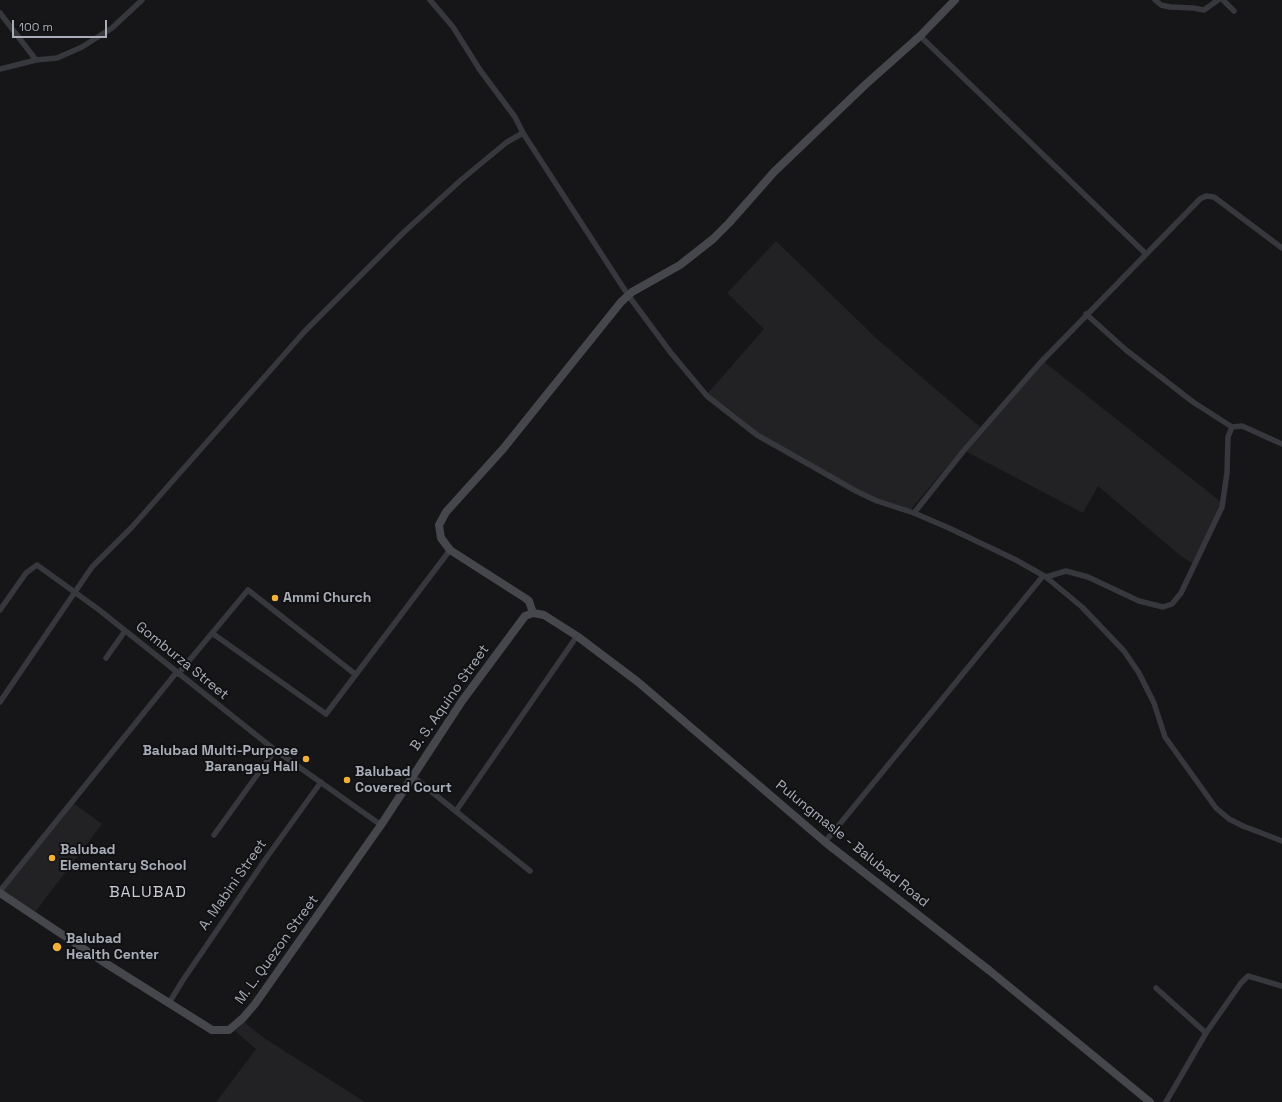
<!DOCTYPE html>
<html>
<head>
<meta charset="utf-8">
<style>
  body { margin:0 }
  #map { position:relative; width:1282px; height:1102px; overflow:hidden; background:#161618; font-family:"Space Grotesk",sans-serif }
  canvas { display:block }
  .scale { position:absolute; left:12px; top:20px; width:95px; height:18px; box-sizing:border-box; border:2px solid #a8adb8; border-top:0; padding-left:5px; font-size:12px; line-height:14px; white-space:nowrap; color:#a8adb8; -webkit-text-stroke:3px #111113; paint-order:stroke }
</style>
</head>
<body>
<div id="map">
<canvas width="1282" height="1102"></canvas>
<div class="scale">100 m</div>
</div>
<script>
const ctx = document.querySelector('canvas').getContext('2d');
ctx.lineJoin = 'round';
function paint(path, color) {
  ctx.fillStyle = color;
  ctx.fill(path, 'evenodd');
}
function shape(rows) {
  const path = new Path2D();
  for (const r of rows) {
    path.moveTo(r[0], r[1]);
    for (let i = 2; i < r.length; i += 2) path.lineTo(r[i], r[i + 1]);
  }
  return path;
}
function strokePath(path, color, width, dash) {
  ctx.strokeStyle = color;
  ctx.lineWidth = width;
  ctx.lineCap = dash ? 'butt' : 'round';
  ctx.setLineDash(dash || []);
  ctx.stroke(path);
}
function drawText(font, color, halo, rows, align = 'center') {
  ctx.font = font + ' "Space Grotesk",sans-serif';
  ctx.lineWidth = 4;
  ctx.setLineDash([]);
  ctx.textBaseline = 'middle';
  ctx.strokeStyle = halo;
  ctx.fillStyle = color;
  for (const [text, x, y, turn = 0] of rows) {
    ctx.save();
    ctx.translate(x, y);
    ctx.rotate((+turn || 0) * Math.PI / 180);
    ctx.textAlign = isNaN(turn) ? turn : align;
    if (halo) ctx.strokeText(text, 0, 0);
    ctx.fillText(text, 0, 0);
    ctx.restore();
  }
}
paint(shape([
  [776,241,876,338,980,427,908,513,856,488,757,434,707,394,764,329,727,293],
  [1043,361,1221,502,1208,536,1194,564,1182,557,1098,486,1083,513,965,451],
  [72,802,102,824,33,915,1,891],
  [243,1021,264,1038,365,1102,216,1102,256,1049,235,1031]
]), '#222225');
strokePath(shape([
  [430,0,453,27,480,70,515,117,523,133,628,295,671,353,707,396,757,435,856,491,877,501,914,513,949,528,1016,560,1046,577,1082,607,1124,651,1139,673,1154,703,1165,737,1216,808,1229,819,1243,826,1282,841],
  [1155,0,1161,5,1170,7,1193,8,1204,10,1218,0],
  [1223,0,1234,11],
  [0,13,36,60],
  [920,36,1146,254],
  [0,69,36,60,57,58,82,47,112,28,142,0],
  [1086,314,1126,350,1193,402,1232,427,1242,426,1282,444],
  [914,513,965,449,1040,363,1200,199,1206,196,1214,197,1282,248],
  [1046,577,1066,571,1088,577,1139,601,1163,607,1172,604,1181,593,1222,507,1227,473,1228,437,1232,427],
  [0,610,26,573,37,565,98,609,275,750,381,825],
  [212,633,326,714,450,550],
  [106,658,125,631],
  [178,674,248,590,355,674],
  [0,702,92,567,132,527,305,331,403,233,461,180,507,142,523,133],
  [412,776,530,871],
  [456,811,577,636],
  [214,835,275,750],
  [825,842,1043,576],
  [0,891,176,673],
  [1156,988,1206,1033],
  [169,1003,183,980,267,857,321,782],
  [1166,1102,1206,1033,1241,983,1248,976,1282,986]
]), '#37383d', 5.5);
strokePath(shape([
  [533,613,529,601,525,598,450,550,441,538,439,525,446,512,503,449,621,302,632,292,680,265,713,239,729,223,774,172,865,85,920,36,955,0],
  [533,613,544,615,577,636,638,682,825,842,990,971,1150,1102],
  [0,893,102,961,212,1030,229,1030,243,1018,255,1004,381,825,462,701,525,616,533,613]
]), '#45474d', 8);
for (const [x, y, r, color] of [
  [275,598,4,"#f2b134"],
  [306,759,4,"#f2b134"],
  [347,780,4,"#f2b134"],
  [52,858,4,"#f2b134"],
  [57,947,5,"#f2b134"]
]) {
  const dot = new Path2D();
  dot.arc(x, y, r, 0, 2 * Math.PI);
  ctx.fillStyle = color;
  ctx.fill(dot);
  strokePath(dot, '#111113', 1.5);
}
drawText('bold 14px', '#a8adb8', '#111113', [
  ["Ammi Church",283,598],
  ["Balubad Multi-Purpose",298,751,"right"],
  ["Barangay Hall",298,767,"right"],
  ["Balubad",355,772],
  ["Covered Court",355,788],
  ["Balubad",60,850],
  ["Elementary School",60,866],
  ["Balubad",66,939],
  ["Health Center",66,955]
], 'left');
drawText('14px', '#a8adb8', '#111113', [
  ["Gomburza Street",182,661,39],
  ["B. S. Aquino Street",450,698,-55],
  ["Pulungmasle - Balubad Road",852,844,39],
  ["A. Mabini Street",233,885,-55],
  ["M. L. Quezon Street",277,950,-54]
]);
ctx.letterSpacing = '1px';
drawText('16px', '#c9ccd4', '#111113', [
  ["BALUBAD",148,893]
]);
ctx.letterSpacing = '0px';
</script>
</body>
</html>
